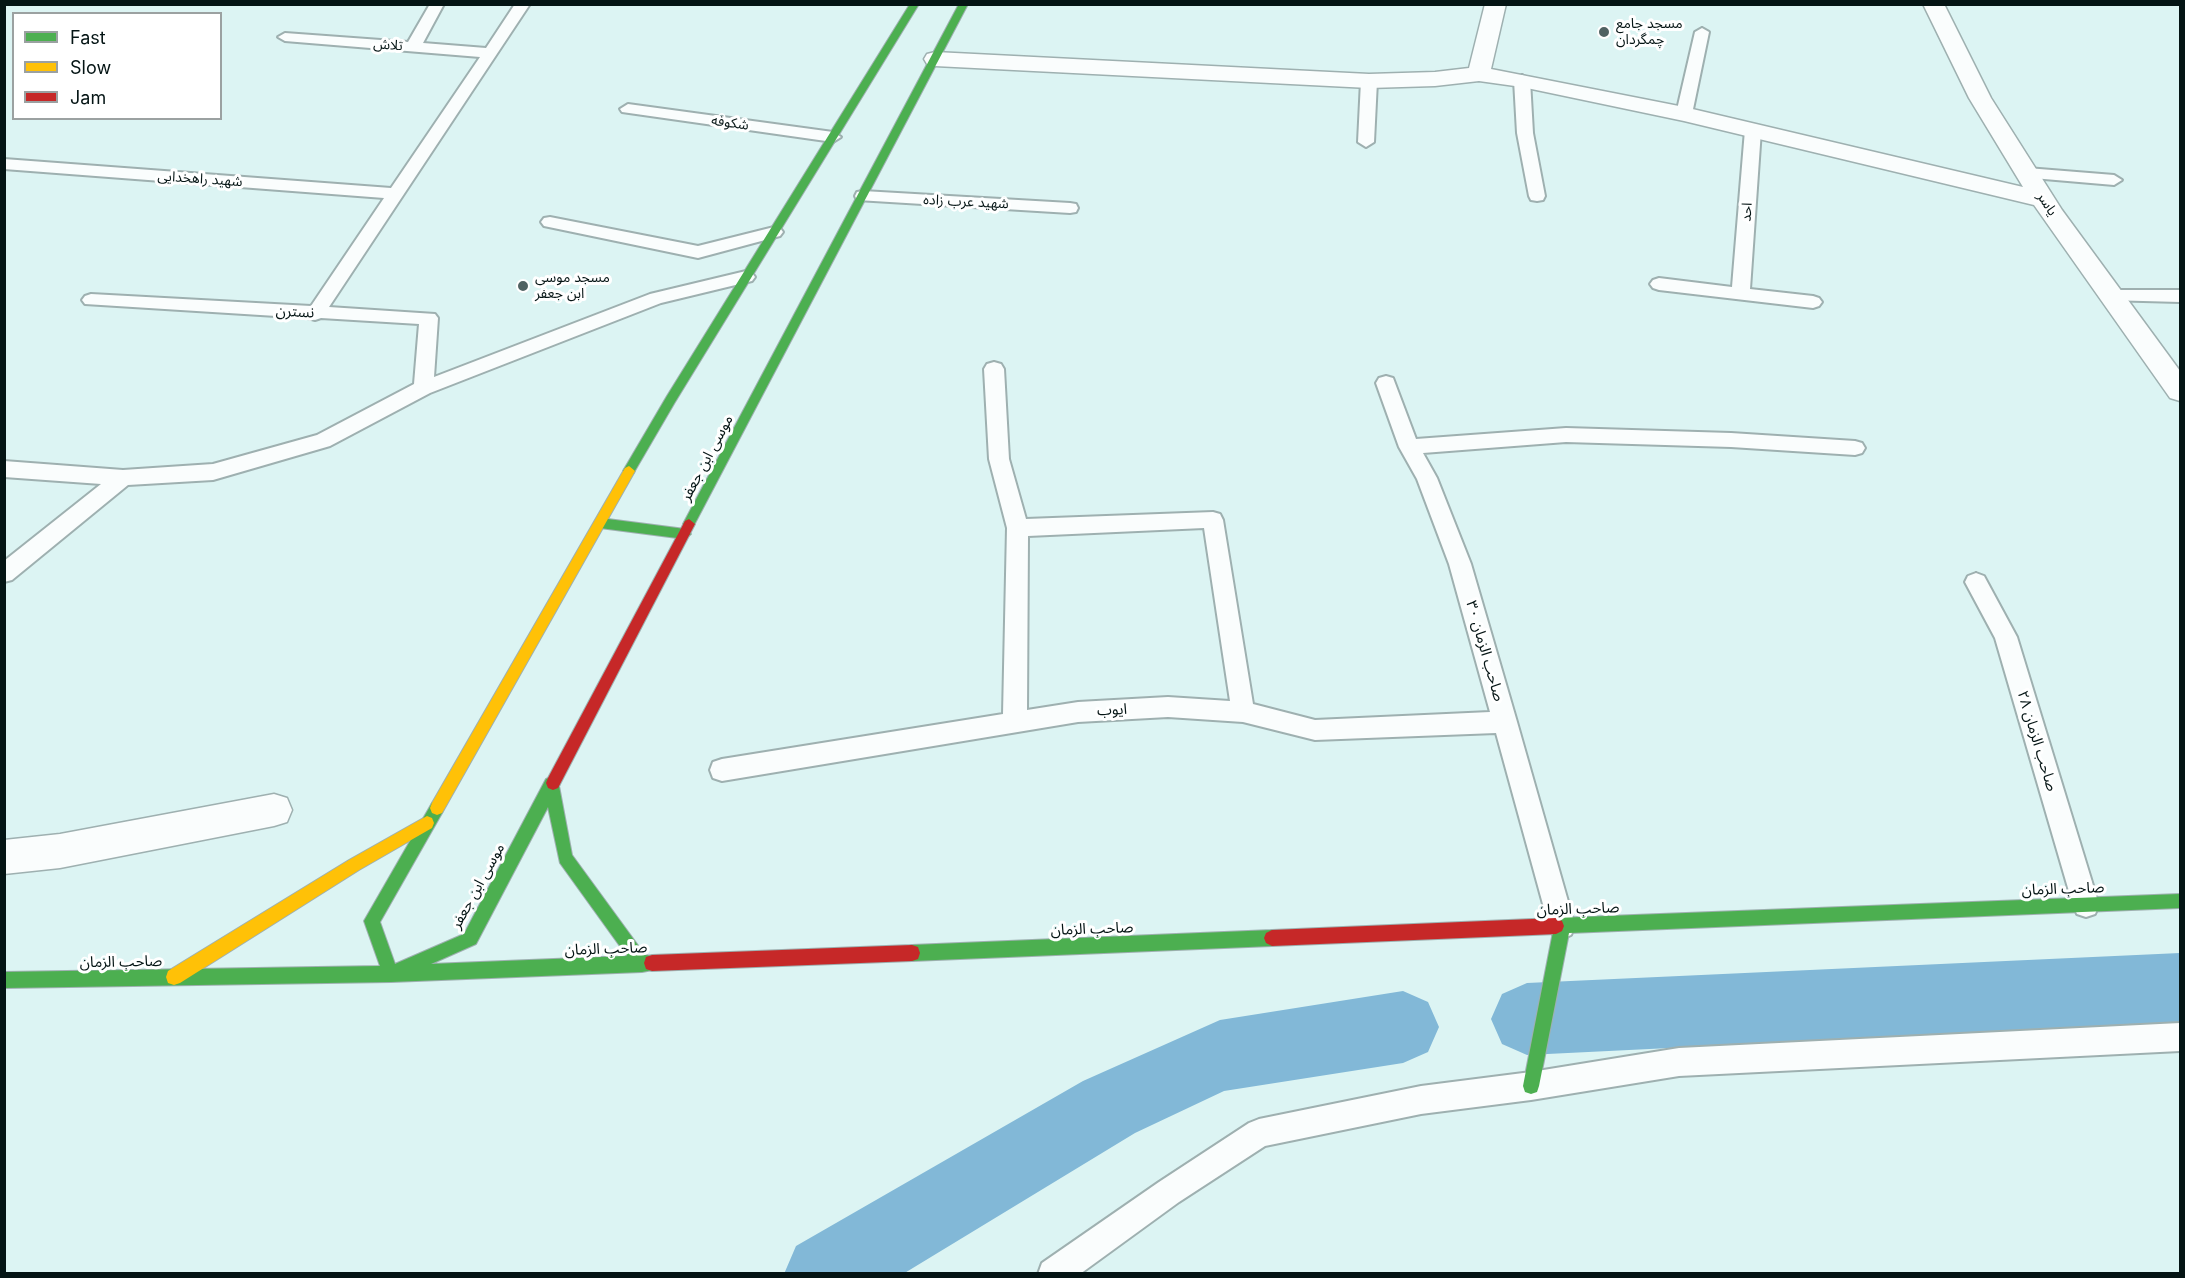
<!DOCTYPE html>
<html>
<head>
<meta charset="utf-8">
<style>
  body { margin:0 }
  #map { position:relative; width:2185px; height:1278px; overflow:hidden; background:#dcf4f3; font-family:Inter,sans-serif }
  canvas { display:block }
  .frame { position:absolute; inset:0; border:6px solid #041414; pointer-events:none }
  .legend { position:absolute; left:12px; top:12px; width:210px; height:108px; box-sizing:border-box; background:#fff; border:2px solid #9ba1a1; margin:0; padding:8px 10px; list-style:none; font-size:18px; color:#041414 }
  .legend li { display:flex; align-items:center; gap:12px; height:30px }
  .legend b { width:30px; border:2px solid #9ba1a1 }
</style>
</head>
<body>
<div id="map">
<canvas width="2185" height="1278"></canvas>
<div class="frame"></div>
<ul class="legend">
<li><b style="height:8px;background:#4caf50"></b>Fast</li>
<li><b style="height:8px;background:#ffc107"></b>Slow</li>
<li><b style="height:8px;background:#c62828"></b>Jam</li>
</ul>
</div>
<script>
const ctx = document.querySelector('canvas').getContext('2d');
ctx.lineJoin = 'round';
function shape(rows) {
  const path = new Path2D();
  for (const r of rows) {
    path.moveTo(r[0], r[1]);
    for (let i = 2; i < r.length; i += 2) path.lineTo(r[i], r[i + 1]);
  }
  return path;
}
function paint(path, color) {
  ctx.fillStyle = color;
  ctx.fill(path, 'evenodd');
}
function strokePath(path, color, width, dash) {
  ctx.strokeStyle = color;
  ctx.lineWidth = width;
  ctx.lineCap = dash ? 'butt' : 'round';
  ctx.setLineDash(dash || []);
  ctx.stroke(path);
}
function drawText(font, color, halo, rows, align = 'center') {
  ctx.font = font + ' Inter,"Noto Sans Arabic",sans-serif';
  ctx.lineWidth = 6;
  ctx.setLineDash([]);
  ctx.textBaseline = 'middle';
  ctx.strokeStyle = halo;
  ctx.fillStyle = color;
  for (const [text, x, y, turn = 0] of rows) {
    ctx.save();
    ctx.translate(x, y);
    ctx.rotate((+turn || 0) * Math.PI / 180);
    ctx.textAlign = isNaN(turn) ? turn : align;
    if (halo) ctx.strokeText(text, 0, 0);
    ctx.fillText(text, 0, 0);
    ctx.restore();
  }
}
paint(shape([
  [2180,953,2180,1023,1527,1055,1502,1044,1491,1019,1502,994,1527,983,2180,953],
  [1403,991,1428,1002,1439,1027,1428,1052,1403,1063,1224,1091,1135,1133,903,1274,784,1274,796,1246,1083,1081,1220,1020,1403,991]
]), '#82b8d7');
const lane = shape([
  [430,4,444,4,423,43,486,48,515,4,530,4,329,307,435,314,438,318,434,377,650,294,746,271,752,273,755,277,752,281,661,303,430,393,330,446,213,480,128,485,12,580,4,582,4,561,101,484,4,477,4,461,123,470,213,464,317,435,414,384,419,324,321,318,315,320,308,318,85,304,82,300,85,296,91,294,311,306,384,198,4,169,4,159,391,188,480,57,285,41,278,37,285,33,408,42,430,4],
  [1702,28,1709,32,1692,114,1684,119,1676,114,1695,32,1702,28],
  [1522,75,1530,80,1533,133,1545,196,1543,200,1537,201,1531,200,1529,196,1517,133,1514,80,1522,75],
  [1369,76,1377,81,1374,142,1366,147,1358,142,1361,81,1369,76],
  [628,104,833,132,841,137,833,142,622,112,620,109,628,104],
  [1753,125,1761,130,1750,289,1813,296,1819,298,1822,302,1819,306,1813,308,1659,290,1653,288,1650,284,1653,280,1659,278,1732,287,1745,130,1753,125],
  [2027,168,2114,175,2122,180,2114,185,2021,177,2019,173,2027,168],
  [863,191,1070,203,1076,204,1078,208,1076,212,1070,213,857,200,855,196,857,192,863,191],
  [550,217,698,246,774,227,780,228,783,232,780,236,698,258,544,226,541,222,544,218,550,217],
  [2112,290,2180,290,2180,302,2106,300,2103,296,2106,292,2112,290],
  [994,362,1001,364,1004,369,1009,459,1026,519,1213,512,1220,514,1223,520,1253,704,1315,720,1490,712,1449,564,1417,479,1399,447,1376,383,1379,378,1386,376,1393,378,1416,439,1566,428,1731,433,1855,441,1862,443,1865,448,1862,453,1855,455,1731,447,1566,442,1423,453,1437,478,1471,564,1517,722,1575,926,1571,935,1562,939,1553,935,1549,926,1496,733,1315,740,1243,722,1168,717,1078,722,722,781,713,778,710,770,713,762,722,759,1003,714,1007,528,989,459,984,369,987,364,994,362],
  [1204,528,1230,701,1168,697,1078,702,1027,710,1028,536,1204,528],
  [1976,573,1984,576,2017,637,2099,905,2095,914,2086,917,2077,914,2073,905,1995,638,1965,582,1968,576,1976,573],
  [2180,1023,2180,1051,1679,1076,1531,1100,1421,1114,1265,1146,1179,1202,1080,1274,1038,1274,1042,1263,1159,1182,1249,1123,1259,1119,1421,1086,1531,1072,1679,1048,2180,1023]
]);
const street = shape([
  [1485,4,1506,4,1491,69,1684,107,2023,187,1969,98,1923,4,1944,4,1991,98,2062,210,2180,371,2180,401,2170,398,2034,205,1684,121,1522,87,1479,81,1435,86,1369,88,935,66,927,64,924,59,927,54,935,52,1369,74,1435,72,1469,68,1485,4],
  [274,794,287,798,292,810,287,822,274,826,60,868,4,874,4,840,60,834,274,794]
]);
const fast = shape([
  [910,4,919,4,675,402,633,474,625,474,623,471,667,396,910,4],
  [959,4,968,4,693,527,685,527,683,524,959,4],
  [600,518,685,529,691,534,685,539,600,528,594,523,600,518],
  [553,776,558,778,560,783,559,786,572,855,645,955,658,957,660,963,658,969,642,972,391,982,4,988,4,972,380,966,364,921,432,803,437,801,442,803,444,808,442,813,380,922,395,964,464,934,546,779,553,776],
  [548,807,560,863,627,956,431,964,476,944,548,807],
  [2180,894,2180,908,1569,933,1539,1086,1537,1092,1531,1094,1525,1092,1523,1086,1553,932,1548,926,1550,921,1556,918,2180,894],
  [1272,930,1278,933,1280,938,1278,943,1272,946,912,961,906,959,904,953,906,947,912,945,1272,930]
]);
const slow = shape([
  [629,466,635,471,442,813,437,815,432,813,430,808,432,803,625,468,629,466],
  [427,816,432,818,434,823,432,828,359,870,180,983,174,985,168,983,166,977,168,971,349,860,427,816]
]);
const jam = shape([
  [689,519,695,524,558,788,553,790,548,788,546,783,548,778,685,521,689,519],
  [1556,918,1562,921,1564,926,1562,931,1556,934,1272,946,1266,943,1264,938,1266,933,1272,930,1556,918],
  [912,945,918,947,920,953,918,959,912,961,652,971,646,969,644,963,646,957,652,955,912,945]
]);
strokePath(lane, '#9eb0b0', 4);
strokePath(street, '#9eb0b0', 3);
strokePath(fast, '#9eb0b0', 2);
strokePath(slow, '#9eb0b0', 2);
strokePath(jam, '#9eb0b0', 2);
paint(lane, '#fafdfd');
paint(street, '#fafdfd');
paint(fast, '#4caf50');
paint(slow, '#ffc107');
paint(jam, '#c62828');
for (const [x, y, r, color] of [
  [1604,32,6,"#506262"],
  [523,286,6,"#506262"]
]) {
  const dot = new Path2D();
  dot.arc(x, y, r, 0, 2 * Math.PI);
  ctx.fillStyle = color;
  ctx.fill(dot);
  strokePath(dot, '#fff', 2);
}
drawText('14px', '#041414', '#fff', [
  ["مسجد جامع",1616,24],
  ["چمگردان",1616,40],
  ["مسجد موسی",535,278],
  ["ابن جعفر",535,294]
], 'left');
drawText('14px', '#041414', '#fff', [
  ["تلاش",388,45,5],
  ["شکوفه",730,123,8],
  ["شهید راهخدایی",200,179,4],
  ["شهید عرب زاده",966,202,3],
  ["یاسر",2047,204,57],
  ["احد",1747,212,-86]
]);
drawText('15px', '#041414', '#fff', [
  ["نسترن",295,312,3],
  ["موسی ابن جعفر",707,458,-62],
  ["صاحب الزمان ۳۰",1485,651,74],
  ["ایوب",1112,710,-3],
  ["صاحب الزمان ۲۸",2037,741,73],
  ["موسی ابن جعفر",478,886,-61],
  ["صاحب الزمان",2063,889,-2],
  ["صاحب الزمان",1578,909,-2],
  ["صاحب الزمان",1092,929,-2],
  ["صاحب الزمان",606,949,-2],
  ["صاحب الزمان",121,962,-1]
]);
</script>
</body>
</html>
